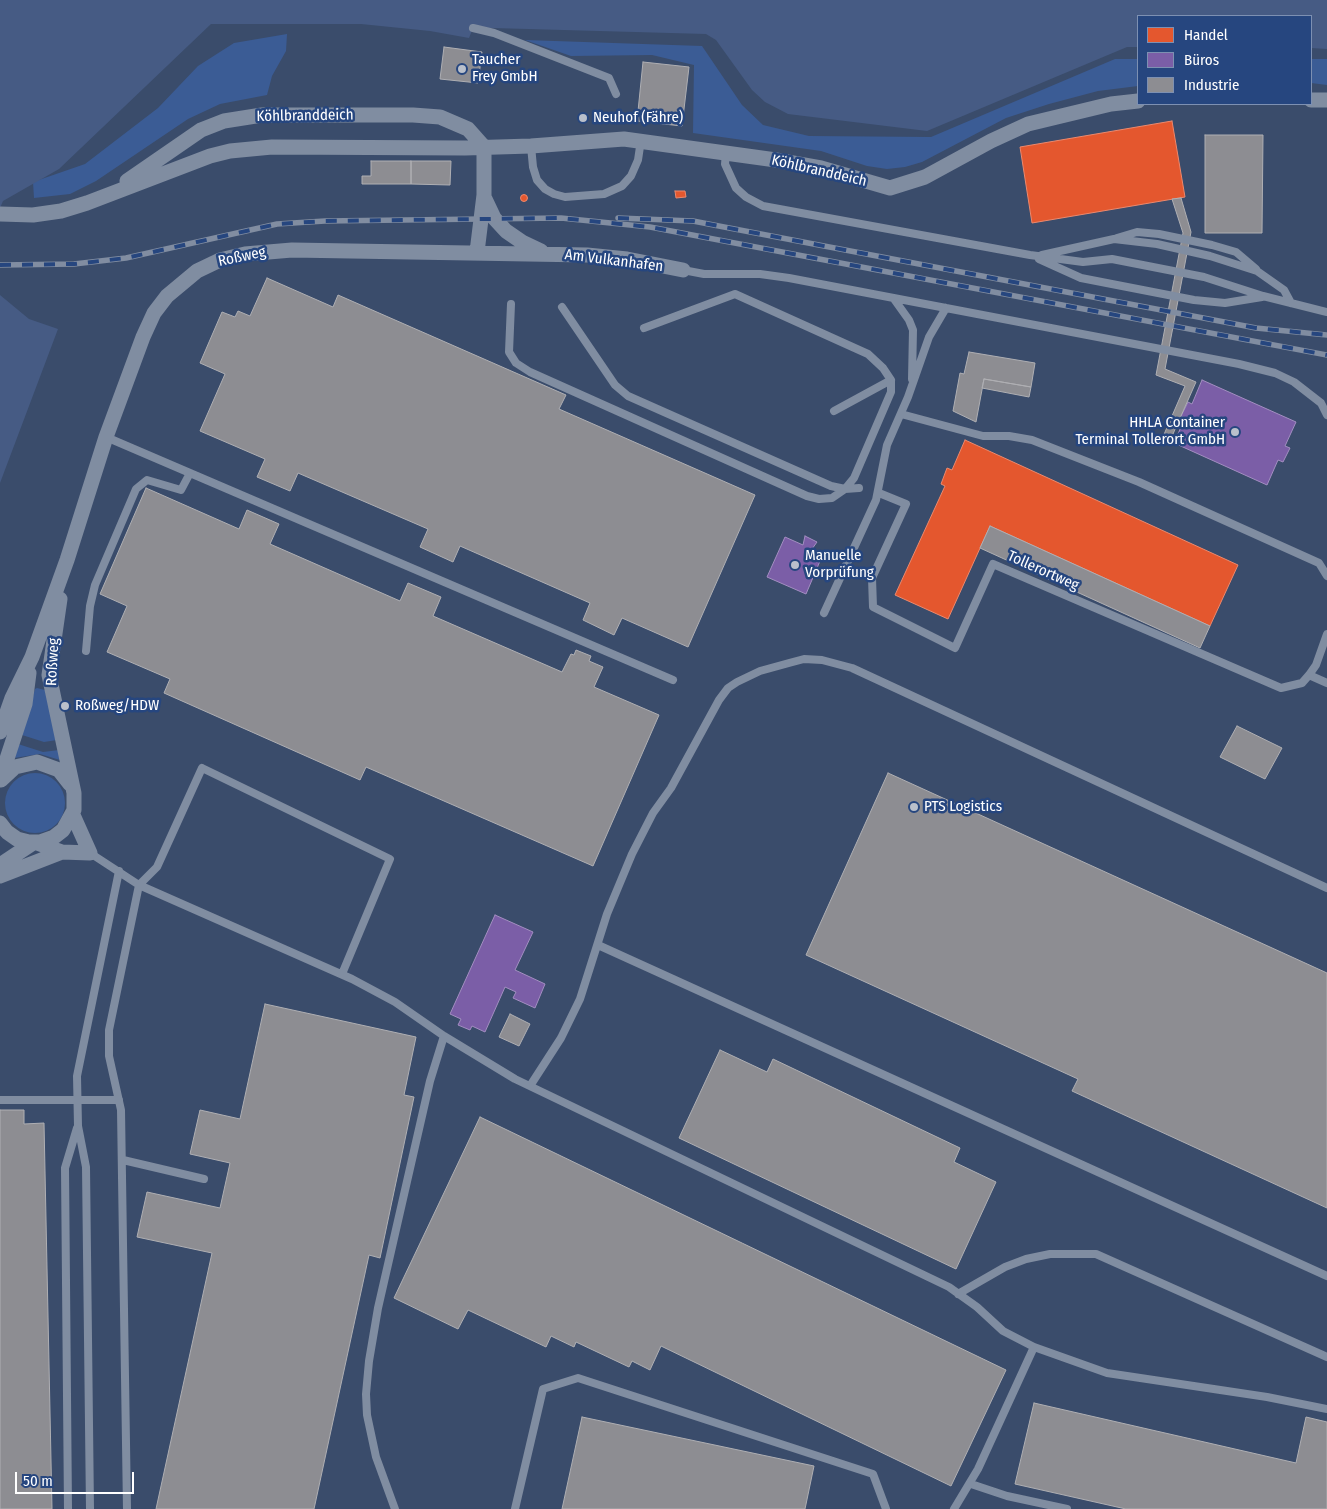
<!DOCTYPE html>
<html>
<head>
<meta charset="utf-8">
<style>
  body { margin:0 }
  #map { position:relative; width:1327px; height:1509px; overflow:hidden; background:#3a4c6b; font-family:"Fira Sans Condensed",sans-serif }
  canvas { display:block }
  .legend { position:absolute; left:1137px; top:15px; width:175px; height:90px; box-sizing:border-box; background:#26467f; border:1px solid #7d90b2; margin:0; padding:6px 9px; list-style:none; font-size:15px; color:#fff }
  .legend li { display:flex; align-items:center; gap:10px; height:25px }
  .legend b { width:25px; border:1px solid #7d90b2 }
  .scale { position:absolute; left:15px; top:1472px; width:119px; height:22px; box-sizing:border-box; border:2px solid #fff; border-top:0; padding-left:6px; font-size:15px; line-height:18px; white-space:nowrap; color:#fff; -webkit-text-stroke:4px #26467f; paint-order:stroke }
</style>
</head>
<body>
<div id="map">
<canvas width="1327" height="1509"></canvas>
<ul class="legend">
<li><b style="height:14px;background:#e4572e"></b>Handel</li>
<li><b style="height:14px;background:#7b5ea7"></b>Büros</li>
<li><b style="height:14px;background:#8d8d92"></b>Industrie</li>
</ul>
<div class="scale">50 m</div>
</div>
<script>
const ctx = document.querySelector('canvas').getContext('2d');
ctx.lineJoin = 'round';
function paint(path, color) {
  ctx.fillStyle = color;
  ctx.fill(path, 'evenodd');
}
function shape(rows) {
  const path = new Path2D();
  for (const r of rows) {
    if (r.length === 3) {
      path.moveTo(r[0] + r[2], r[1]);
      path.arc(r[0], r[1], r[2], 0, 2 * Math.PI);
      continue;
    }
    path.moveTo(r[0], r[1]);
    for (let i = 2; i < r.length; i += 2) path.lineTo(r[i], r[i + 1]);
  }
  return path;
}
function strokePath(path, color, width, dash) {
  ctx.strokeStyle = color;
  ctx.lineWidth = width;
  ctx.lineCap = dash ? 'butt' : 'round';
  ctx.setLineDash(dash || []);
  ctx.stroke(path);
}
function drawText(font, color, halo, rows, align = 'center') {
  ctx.font = font + ' "Fira Sans Condensed",sans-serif';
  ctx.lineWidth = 5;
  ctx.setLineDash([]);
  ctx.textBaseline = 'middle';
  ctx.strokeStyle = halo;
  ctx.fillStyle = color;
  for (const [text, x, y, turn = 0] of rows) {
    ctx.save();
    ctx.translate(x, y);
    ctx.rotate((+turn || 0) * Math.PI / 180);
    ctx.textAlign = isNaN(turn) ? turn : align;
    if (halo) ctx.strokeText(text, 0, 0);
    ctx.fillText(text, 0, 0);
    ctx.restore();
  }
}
paint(shape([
  [287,34,286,51,272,76,267,95,220,104,188,119,96,181,70,194,34,198,33,182,85,164,158,108,198,66,234,43],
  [525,40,702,46,742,105,763,125,809,136,931,137,1115,59,1138,59,1138,90,1138,86,1098,91,1049,104,1006,118,922,162,905,167,887,169,867,166,821,151,693,133,694,65,652,55,571,56],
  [1311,59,1327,59,1327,85,1311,83],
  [37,688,45,690,57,740,44,742,22,735,35,689],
  [18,744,43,752,59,750,60,760,40,754,14,758],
  [35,803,30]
]), '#3b5c95');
paint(shape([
  [0,0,1327,0,1327,49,1311,48,1311,16,1138,16,1138,47,1127,47,927,131,788,114,765,102,752,90,716,40,706,34,492,28,473,28,469,38,430,31,361,24,211,24,59,169,3,201,0,208],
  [0,295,29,319,58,329,0,483]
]), '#465b84');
const shops = shape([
  [1172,121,1185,197,1032,223,1020,147,1172,121],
  [675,191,685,191,686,197,676,198,675,191],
  [524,198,3.5],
  [965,440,1238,565,1210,626,990,526,948,619,895,595,945,486,941,484,947,468,952,470,965,440]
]);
paint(shops, '#e4572e');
strokePath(shops, '#ec896d', 1);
const offices = shape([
  [1202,380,1296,422,1285,446,1290,448,1283,462,1278,460,1267,485,1174,443,1185,418,1181,416,1188,402,1192,404,1202,380],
  [805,536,817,542,812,549,823,554,806,594,767,577,785,537,803,545,805,536],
  [495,915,533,932,515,970,545,984,535,1008,513,998,516,992,505,987,485,1032,472,1026,470,1030,458,1025,461,1019,450,1014,495,915]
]);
paint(offices, '#7b5ea7');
strokePath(offices, '#a38ec1', 1);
const industry = shape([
  [444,47,482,52,478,83,440,79,444,47],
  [643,62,689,67,682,126,637,121,643,62],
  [1205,135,1263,135,1262,233,1205,233,1205,135],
  [371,161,411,161,411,184,362,184,362,176,371,176,371,161],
  [411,161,451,161,450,185,411,184,411,161],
  [1181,198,1191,232,1165,369,1196,382,1169,443,1162,439,1185,386,1156,375,1183,233,1172,199,1181,198],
  [267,278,333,307,338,295,566,395,559,409,755,495,688,647,622,618,614,635,583,620,590,603,460,546,453,562,420,547,428,529,298,473,290,491,257,477,265,459,200,431,225,374,200,363,222,312,235,317,238,311,250,316,267,278],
  [969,352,1035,363,1031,387,984,379,976,422,953,411,960,373,964,374,969,352],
  [984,379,1031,387,1029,397,982,388,984,379],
  [146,488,239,529,247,510,279,524,270,544,400,601,408,583,441,597,433,616,562,672,571,654,574,655,576,650,591,656,589,661,603,667,594,687,659,715,593,866,366,767,360,780,164,693,170,679,107,652,127,606,100,594,146,488],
  [990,526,1210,626,1200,648,980,548,990,526],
  [1237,726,1282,748,1265,779,1220,757,1237,726],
  [888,773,1327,973,1327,1208,1072,1091,1078,1079,806,955,888,773],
  [265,1004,416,1037,404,1095,414,1097,380,1258,369,1255,314,1509,156,1509,212,1253,137,1237,147,1192,220,1208,230,1163,190,1154,200,1110,240,1119,265,1004],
  [510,1014,530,1024,519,1046,499,1037,510,1014],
  [720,1050,767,1072,773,1059,960,1148,954,1162,996,1182,956,1269,679,1138,720,1050],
  [0,1110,24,1110,24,1124,44,1123,52,1509,0,1509,0,1110],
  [480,1117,1006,1370,951,1486,661,1346,650,1370,632,1361,629,1367,576,1342,574,1347,551,1336,546,1347,468,1310,458,1329,394,1298,480,1117],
  [1034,1403,1296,1463,1306,1417,1327,1422,1327,1509,1126,1509,1015,1484,1034,1403],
  [582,1417,814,1466,805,1509,562,1509,582,1417]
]);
paint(industry, '#8d8d92');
strokePath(industry, '#afafb3', 1);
strokePath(shape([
  [473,28,494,33,609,78,616,94],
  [531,146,533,167,537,180,545,189,554,194,565,197,604,194,622,186,631,176,638,160,641,140],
  [726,153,725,164,736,188,746,197,763,206,1030,255,1083,262,1112,259,1204,277,1263,296,1327,312],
  [1117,238,1137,232,1159,234,1212,245,1236,252,1256,269],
  [1042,255,1114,239,1157,244,1210,256,1257,271,1284,290,1291,303],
  [1039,259,1081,278,1194,300,1225,303,1262,297],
  [683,270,704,274,760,274,789,278,1239,364,1275,373,1294,382,1321,403,1327,415],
  [894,299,909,320,913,330,912,379],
  [511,304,509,352,516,363,530,372,807,496,819,499,832,498,845,489,854,478,891,392,891,380,883,368,868,354,735,294,644,328],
  [562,307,615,385,628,396,831,486,845,489,859,488],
  [834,411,891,380],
  [901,414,983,436,1009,436,1032,440,1139,482,1319,563,1327,576],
  [106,437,673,680],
  [879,493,906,504,872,578,873,607,955,648,993,564,1281,688,1302,683,1309,675,1316,665,1327,634],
  [824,613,876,500,887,445,908,397,929,337,946,308],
  [86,651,90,606,95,585,136,489,147,480,181,490,190,473],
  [1309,675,1327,683],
  [90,853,139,885,352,979,395,1002,444,1036,515,1079,949,1287,977,1307,1003,1331,1034,1347,1107,1373,1267,1397,1327,1409],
  [598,945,1327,1276],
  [530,1086,561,1038,580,999,607,914,632,854,653,813,671,788,719,700,728,688,737,682,760,671,789,663,804,659,822,660,852,668,1327,888],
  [0,1100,119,1100],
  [123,1160,204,1179],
  [958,1294,1005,1267,1026,1259,1050,1254,1096,1254,1327,1357],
  [971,1484,1007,1496,1067,1509],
  [68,1509,65,1168,77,1128],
  [90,1509,86,1167,78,1126,77,1076,119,871],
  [127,1509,121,1110,109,1056,109,1030,139,885,157,867,202,768,390,859,342,974],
  [395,1509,376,1457,367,1415,366,1394,369,1361,378,1308,430,1081,444,1036],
  [515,1509,543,1389,578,1378,873,1474,886,1509],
  [954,1509,978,1469,1034,1347]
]), '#808da1', 8);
strokePath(shape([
  [1311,100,1327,100],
  [127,181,201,130,224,121,262,115,413,115,440,117,468,129,484,147],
  [485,199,494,218,506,231,522,242,541,251],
  [0,214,33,215,61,211,87,203,210,156,230,151,272,147,465,148,531,146,624,139,776,160,821,168,890,188,925,177,991,141,1028,124,1111,104,1138,101],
  [477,252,484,195,484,147],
  [0,732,12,698,32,657,67,560,106,437,143,337,154,313,167,296,197,271,220,260,245,254,292,250,587,255,627,259,683,270],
  [0,780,25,704,29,673],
  [1,780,15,767,37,762,59,770,70,784],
  [0,823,7,832,17,839,29,842,40,842,54,837,63,830,74,810,74,793,49,675,60,599],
  [37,843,62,852,90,853,73,815],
  [0,865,33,843],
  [0,876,62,852]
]), '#808da1', 15);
const rail = shape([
  [618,218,693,221,724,227,1256,328,1327,335],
  [0,265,74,264,126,258,277,224,325,221,561,218,650,227,1327,355]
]);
strokePath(rail, '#818da1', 5.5);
strokePath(rail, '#26467f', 4, [11]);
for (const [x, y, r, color] of [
  [462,69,5,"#bac0cb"],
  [583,118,5,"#bac0cb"],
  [1235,432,5,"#bac0cb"],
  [795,565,5,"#bac0cb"],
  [65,706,5,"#bac0cb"],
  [914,807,5,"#bac0cb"]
]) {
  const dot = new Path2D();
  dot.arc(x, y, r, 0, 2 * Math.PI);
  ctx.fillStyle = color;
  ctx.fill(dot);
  strokePath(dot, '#26467f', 2);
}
drawText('15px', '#fff', '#26467f', [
  ["Taucher",472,60],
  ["Frey GmbH",472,77],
  ["Neuhof (Fähre)",593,118],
  ["HHLA Container",1225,423,"right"],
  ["Terminal Tollerort GmbH",1225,440,"right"],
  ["Manuelle",805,556],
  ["Vorprüfung",805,573],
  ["Roßweg/HDW",75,706],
  ["PTS Logistics",924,807]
], 'left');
drawText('15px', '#fff', '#26467f', [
  ["Köhlbranddeich",305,116,-1],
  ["Köhlbranddeich",819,171,13],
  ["Roßweg",242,257,-12],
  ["Am Vulkanhafen",614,261,7],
  ["Tollerortweg",1043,571,24],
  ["Roßweg",53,662,-87]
]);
</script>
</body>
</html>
